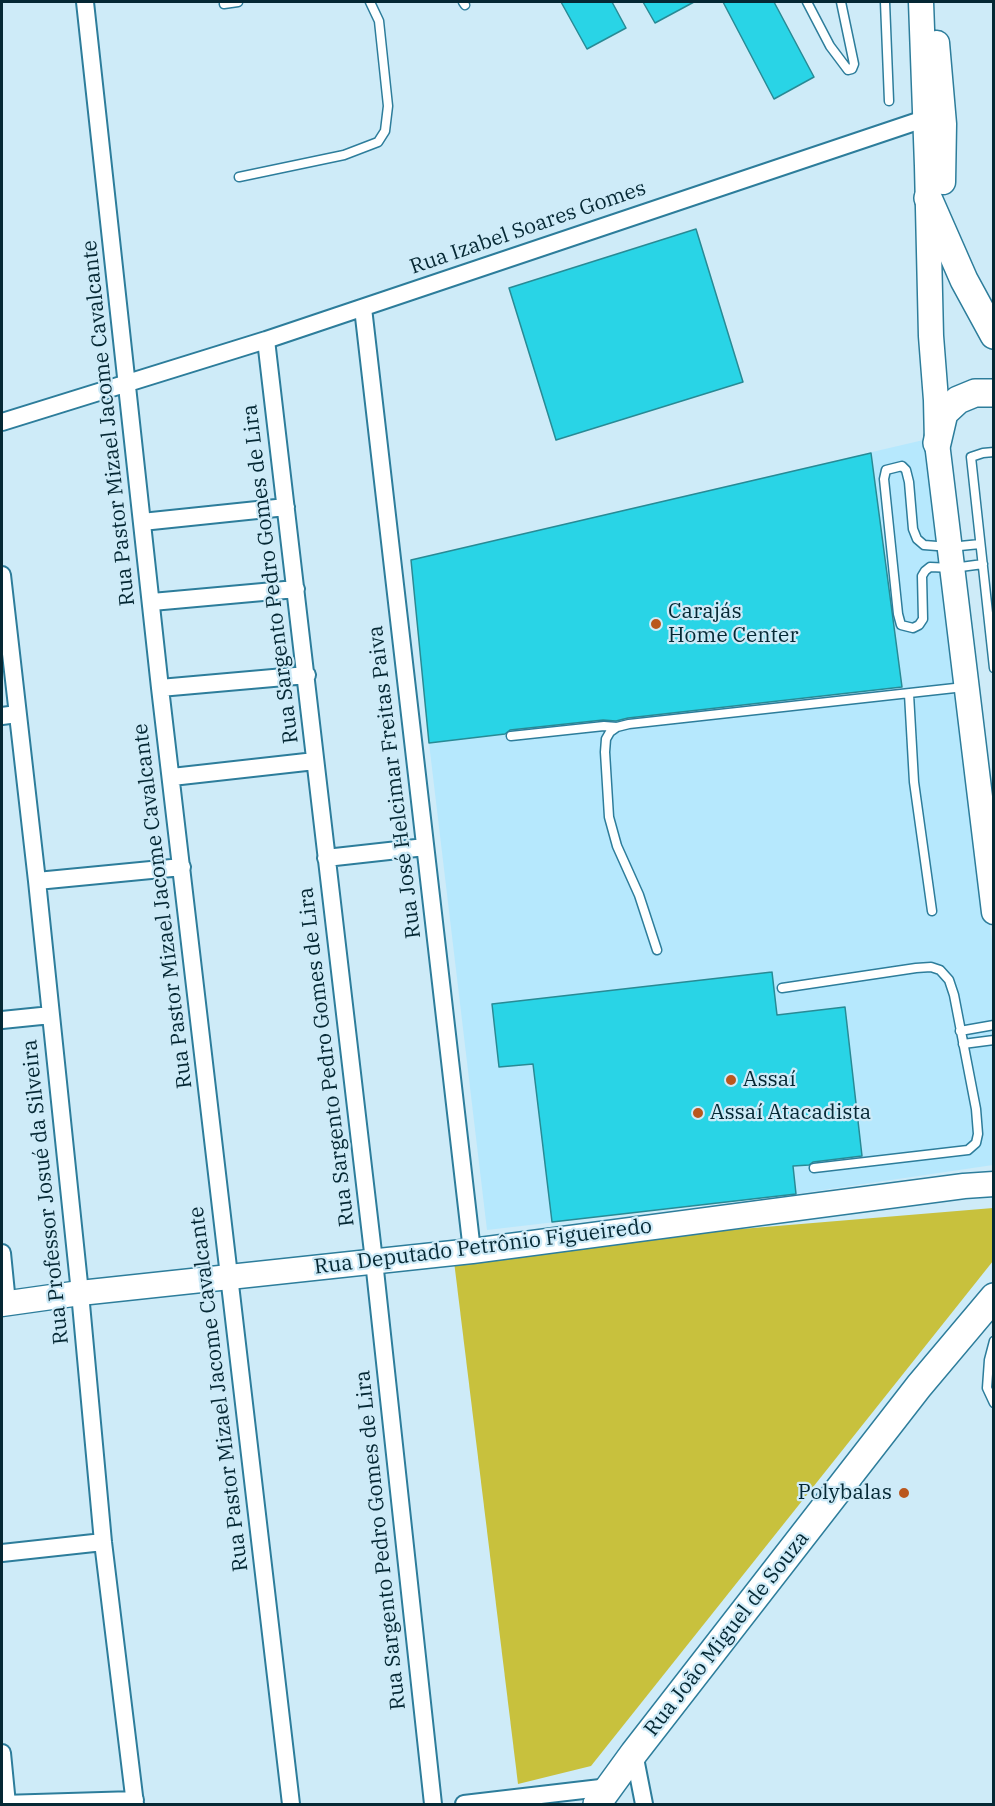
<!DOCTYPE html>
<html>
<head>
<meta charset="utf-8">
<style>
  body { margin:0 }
  #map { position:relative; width:995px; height:1806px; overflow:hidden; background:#ceebf8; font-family:"IBM Plex Serif",serif }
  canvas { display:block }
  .frame { position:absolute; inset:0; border:3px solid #052834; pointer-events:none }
</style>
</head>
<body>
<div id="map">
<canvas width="995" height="1806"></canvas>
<div class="frame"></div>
</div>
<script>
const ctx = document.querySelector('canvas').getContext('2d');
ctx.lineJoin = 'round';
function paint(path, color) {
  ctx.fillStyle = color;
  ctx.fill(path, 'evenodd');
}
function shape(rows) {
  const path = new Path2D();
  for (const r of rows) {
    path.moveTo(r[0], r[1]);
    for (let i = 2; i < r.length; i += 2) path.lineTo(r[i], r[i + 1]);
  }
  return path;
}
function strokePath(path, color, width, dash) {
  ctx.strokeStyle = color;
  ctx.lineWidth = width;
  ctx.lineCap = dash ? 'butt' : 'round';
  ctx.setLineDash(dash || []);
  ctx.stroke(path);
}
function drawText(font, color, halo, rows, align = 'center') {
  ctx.font = font + ' "IBM Plex Serif",serif';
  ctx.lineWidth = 4.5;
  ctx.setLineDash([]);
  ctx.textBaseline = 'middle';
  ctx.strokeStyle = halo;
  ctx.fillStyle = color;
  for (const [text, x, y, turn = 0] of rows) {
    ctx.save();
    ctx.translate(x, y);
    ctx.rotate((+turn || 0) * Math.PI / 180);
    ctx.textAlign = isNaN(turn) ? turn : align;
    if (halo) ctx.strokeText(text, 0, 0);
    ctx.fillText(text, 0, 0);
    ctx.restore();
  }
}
paint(shape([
  [932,438,993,950,993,1165,796,1194,487,1230,429,743,411,560]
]), '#b6e8fd');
paint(shape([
  [993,1208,993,1261,591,1766,518,1784,453,1253]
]), '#c8c13d');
const building = shape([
  [561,2,612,2,626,28,587,49,561,2],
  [643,2,694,2,655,23,643,2],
  [723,2,774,2,814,77,774,99,723,2],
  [696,229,743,382,556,440,509,288,696,229],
  [871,453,902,687,628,718,616,721,603,720,510,730,505,734,429,743,411,560,871,453],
  [772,972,777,1015,845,1007,862,1156,813,1162,809,1165,793,1166,796,1194,552,1222,533,1064,499,1067,492,1004,772,972]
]);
paint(building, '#29d4e6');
strokePath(building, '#288a95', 1.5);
const lane = shape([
  [463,2,465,5],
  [807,2,830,46,848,70,852,69,854,64,841,2],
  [885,2,889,101],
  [224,4,238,2],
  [239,177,344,155,378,142,385,131,388,106,379,21,370,2],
  [994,452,983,453,971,457,994,668],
  [980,544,950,547,924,545,917,539,913,529,909,482,906,470,902,466,886,470,884,479,898,614,901,625,913,628,919,625,923,619,922,576,925,571,930,567,953,568,983,564],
  [909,694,914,782,932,911],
  [511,736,604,726,617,727],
  [657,950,639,895,617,846,609,817,605,752,606,739,610,732,617,727,629,724,964,687],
  [782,988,916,968,931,967,940,970,949,980,954,995,976,1109,978,1134,976,1143,968,1150,814,1168],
  [960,1031,994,1025],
  [963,1044,994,1040],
  [994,1341,989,1360,987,1388,994,1403]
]);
const street = shape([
  [85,2,160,688,291,1804],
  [363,308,472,1251],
  [266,340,374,1261,433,1804],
  [2,422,266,340,924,119,933,121],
  [142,522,286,507],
  [2,575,37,881,80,1293,103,1542,135,1804],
  [152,602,296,589],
  [160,688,307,675],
  [2,716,17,714],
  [172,777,315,761],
  [326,858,425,847],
  [37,881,182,867],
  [2,1020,51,1015],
  [2,1253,7,1303],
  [2,1553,103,1542],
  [2,1753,7,1804],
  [634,1753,644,1804],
  [2,1804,135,1800],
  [464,1804,609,1787]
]);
const secondary = shape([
  [921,2,927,166,931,336,936,400,937,443,994,912],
  [937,43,944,124,943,182],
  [2,1304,80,1293,472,1251,964,1186,994,1184]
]);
const primary = shape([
  [928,198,964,280,994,335],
  [937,443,944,413,958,400,975,393,994,393],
  [597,1804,634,1753,919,1386,994,1297]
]);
strokePath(lane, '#2d7d9b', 11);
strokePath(street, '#2d7d9b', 20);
strokePath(secondary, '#2d7d9b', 27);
strokePath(primary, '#2d7d9b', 30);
strokePath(lane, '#fff', 8);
strokePath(street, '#fff', 16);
strokePath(secondary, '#fff', 24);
strokePath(primary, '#fff', 27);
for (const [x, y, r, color] of [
  [656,624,6,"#ba571e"],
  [731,1080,6,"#ba571e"],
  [698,1113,6,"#ba571e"],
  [904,1493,6,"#ba571e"]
]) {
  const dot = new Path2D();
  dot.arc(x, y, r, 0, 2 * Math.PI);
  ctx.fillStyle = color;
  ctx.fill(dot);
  strokePath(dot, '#ceebf8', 2);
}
drawText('21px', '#052834', '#ceebf8', [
  ["Rua Izabel Soares Gomes",528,228,-19],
  ["Rua Pastor Mizael Jacome Cavalcante",109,423,-96],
  ["Rua Sargento Pedro Gomes de Lira",271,574,-97],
  ["Rua José Helcimar Freitas Paiva",395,782,-97],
  ["Rua Pastor Mizael Jacome Cavalcante",163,906,-97],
  ["Rua Sargento Pedro Gomes de Lira",327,1057,-97],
  ["Rua Professor Josué da Silveira",46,1192,-96],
  ["Rua Deputado Petrônio Figueiredo",483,1247,-7],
  ["Rua Pastor Mizael Jacome Cavalcante",219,1389,-97],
  ["Rua Sargento Pedro Gomes de Lira",381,1540,-96],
  ["Rua João Miguel de Souza",727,1634,-52]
]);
drawText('21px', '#052834', '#ceebf8', [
  ["Carajás",668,612],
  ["Home Center",668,636],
  ["Assaí",743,1080],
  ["Assaí Atacadista",710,1113],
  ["Polybalas",892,1493,"right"]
], 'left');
</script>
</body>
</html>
